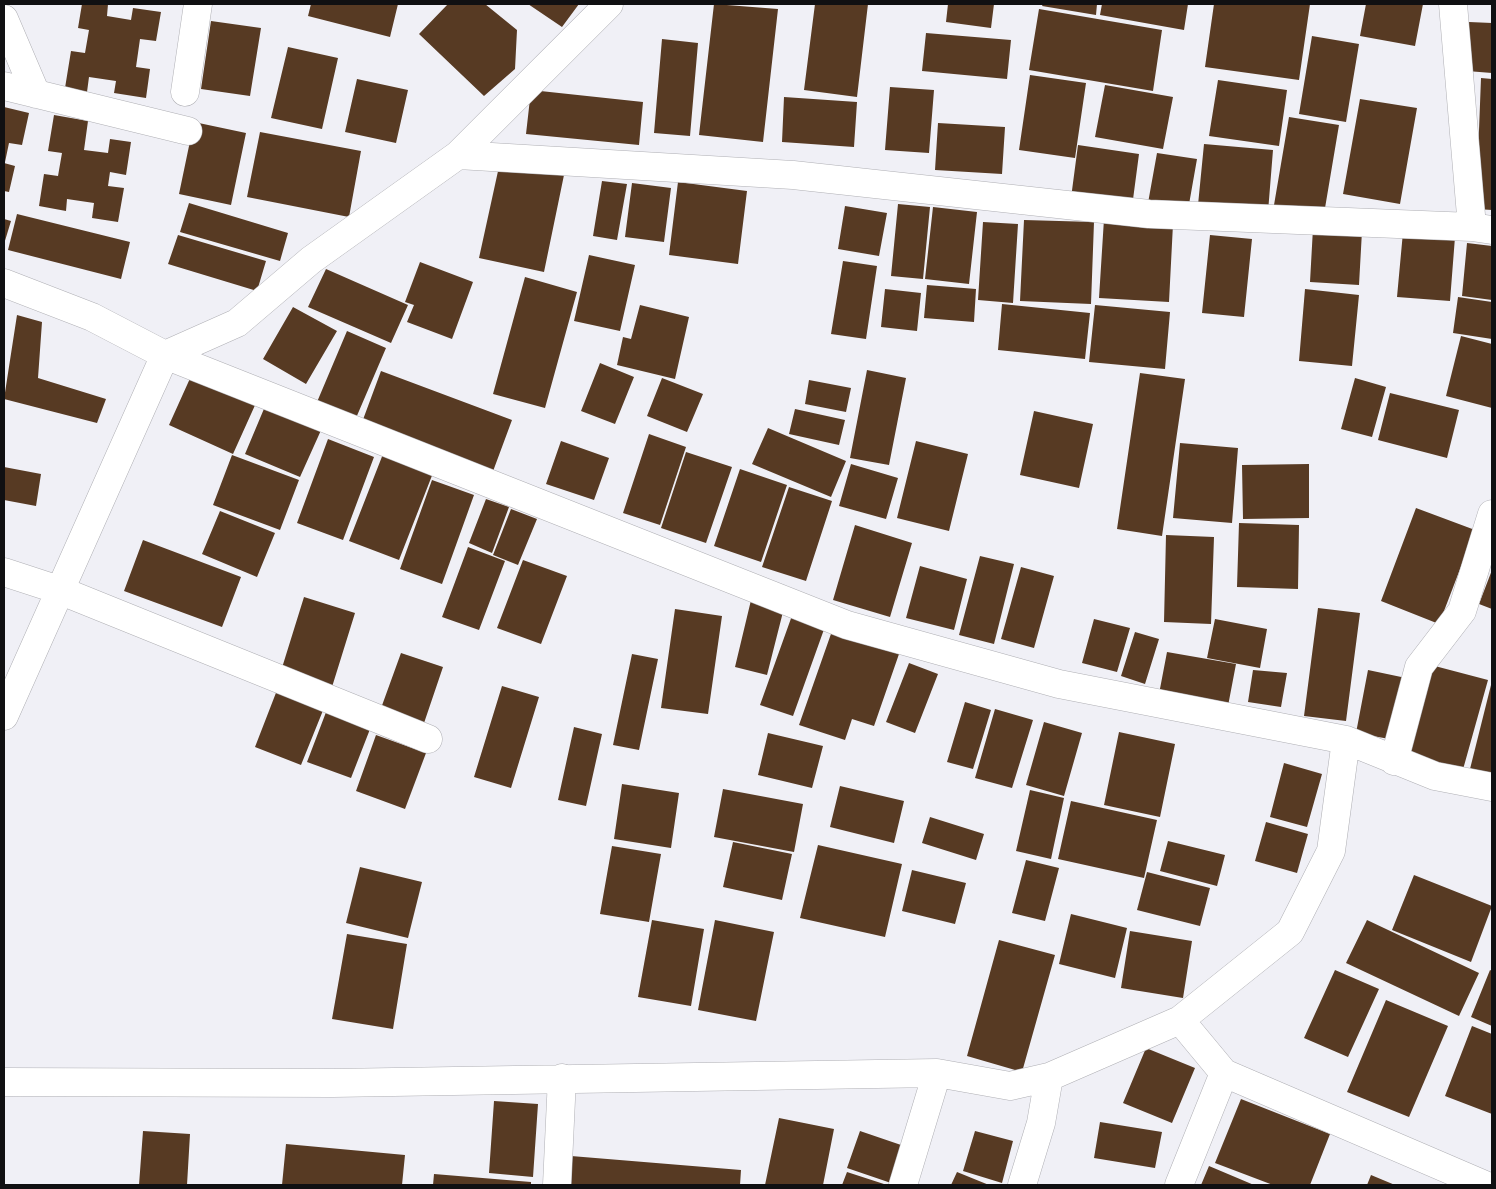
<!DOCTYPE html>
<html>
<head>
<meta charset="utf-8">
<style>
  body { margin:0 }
  #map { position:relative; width:1496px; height:1189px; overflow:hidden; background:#f0f0f6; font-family:"Exo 2",sans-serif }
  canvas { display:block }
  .frame { position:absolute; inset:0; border:5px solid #101012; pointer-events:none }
</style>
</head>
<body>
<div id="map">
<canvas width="1496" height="1189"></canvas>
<div class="frame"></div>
</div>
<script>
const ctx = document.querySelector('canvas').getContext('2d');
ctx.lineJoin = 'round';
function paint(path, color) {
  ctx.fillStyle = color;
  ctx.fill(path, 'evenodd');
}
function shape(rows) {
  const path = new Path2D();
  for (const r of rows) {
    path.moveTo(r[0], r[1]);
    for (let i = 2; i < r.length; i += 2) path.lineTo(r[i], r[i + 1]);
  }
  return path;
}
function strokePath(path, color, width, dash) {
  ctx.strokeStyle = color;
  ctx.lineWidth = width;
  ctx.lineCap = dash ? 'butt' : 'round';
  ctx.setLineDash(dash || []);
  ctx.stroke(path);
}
paint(shape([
  [82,4,108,4,107,16,131,20,133,8,161,12,156,41,140,39,136,67,150,69,146,98,114,93,116,81,89,77,87,92,65,88,71,51,85,53,89,30,78,28],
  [311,4,398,4,390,37,308,16],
  [448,4,485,4,517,30,515,69,484,96,419,34],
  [528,4,579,4,562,27],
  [714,4,778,9,763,142,699,135],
  [815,4,868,4,857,97,804,90],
  [948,4,994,4,991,28,946,22],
  [1043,4,1097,4,1096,15,1042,6],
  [1102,4,1188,4,1184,30,1100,15],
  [1214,4,1310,4,1299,80,1205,67],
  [1366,4,1423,4,1415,46,1360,36],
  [1039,9,1162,30,1153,91,1029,70],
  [211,21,261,28,250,96,201,89],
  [1469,22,1492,23,1492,73,1467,71],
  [926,33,1011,40,1007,79,922,71],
  [1312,36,1359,44,1346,122,1299,114],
  [662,39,698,43,690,136,654,133],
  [288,47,338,58,322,129,271,118],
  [1030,75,1086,83,1075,158,1019,150],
  [1481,78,1492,79,1492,210,1476,209],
  [357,79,408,90,396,143,345,132],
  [1218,80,1287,90,1279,146,1209,136],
  [1105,85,1173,97,1163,149,1095,137],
  [890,87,934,90,929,153,885,150],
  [531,90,643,102,639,145,526,134],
  [784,97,857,102,854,147,782,142],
  [1360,99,1417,108,1400,204,1343,194],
  [4,107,29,113,22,145,9,143,5,162],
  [54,115,88,121,84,150,108,153,110,139,131,142,126,175,110,172,108,186,124,188,118,222,92,218,94,203,67,199,66,211,39,206,44,174,58,176,62,153,48,151],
  [1289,117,1339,125,1324,214,1274,205],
  [194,122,246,133,231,205,179,194],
  [938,123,1005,127,1002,174,935,170],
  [260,132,361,151,349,217,247,197],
  [1204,144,1273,150,1268,212,1198,205],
  [1078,145,1139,154,1132,207,1071,198],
  [1157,153,1197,159,1188,210,1148,203],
  [500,162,564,175,544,272,479,258],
  [4,163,15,166,9,192,4,191],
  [602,181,627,184,617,240,593,236],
  [678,182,747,191,738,264,669,255],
  [632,183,671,188,664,242,625,237],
  [189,203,288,233,280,261,180,232],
  [898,204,930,207,923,279,891,276],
  [845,206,887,213,879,256,838,249],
  [933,207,977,212,969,284,925,279],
  [17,214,130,242,121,279,8,250],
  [4,219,11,221,4,244],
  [1104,219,1173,224,1169,302,1099,298],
  [1024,220,1094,222,1091,304,1020,301],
  [983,222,1018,224,1013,303,978,300],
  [1313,228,1362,231,1359,285,1310,282],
  [1403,232,1455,237,1450,301,1397,297],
  [178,235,266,261,257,291,168,264],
  [1210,235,1252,239,1244,317,1202,313],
  [1467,243,1492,246,1492,300,1462,296],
  [589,255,635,265,620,331,574,321],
  [843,261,877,266,866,339,831,334],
  [420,262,473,282,452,339,407,322,414,305,405,302],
  [326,269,408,305,391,343,308,307],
  [525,277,577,292,545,408,493,394],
  [927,285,976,289,974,322,924,318],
  [885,289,921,293,917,331,881,327],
  [1305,289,1359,295,1352,366,1299,361],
  [1458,297,1492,302,1492,339,1453,333],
  [1002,304,1090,313,1085,359,998,350],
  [640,305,689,317,675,379,617,365,623,337,631,339],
  [1095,305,1170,312,1165,369,1089,362],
  [293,307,337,331,306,384,263,359],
  [17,315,42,322,38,378,106,399,97,423,4,399],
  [347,331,386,348,356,418,317,402],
  [1461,336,1492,344,1492,408,1446,396],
  [600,363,634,377,615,424,581,411],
  [867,370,906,378,889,465,850,458],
  [381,371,512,420,492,474,361,425],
  [1140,373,1185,379,1162,536,1117,529],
  [192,374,256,403,233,454,169,425],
  [662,378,703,394,687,432,647,416],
  [1355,378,1386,387,1372,437,1341,429],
  [809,380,851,388,846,412,805,404],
  [1390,393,1459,410,1447,458,1378,440],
  [266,404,322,428,300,477,245,454],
  [795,409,845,420,839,445,789,434],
  [1034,411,1093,424,1079,488,1020,475],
  [768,428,846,461,831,497,752,464],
  [649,434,686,447,660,525,623,513],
  [328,439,374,457,343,540,297,523],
  [561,441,609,458,594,500,546,484],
  [916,441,968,454,949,531,897,518],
  [1180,443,1238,448,1232,523,1173,518],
  [686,452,732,467,706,543,661,528],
  [383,454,433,473,399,560,349,541],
  [232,455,299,480,280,530,213,505],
  [851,464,898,478,886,519,839,506],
  [1309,464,1309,518,1243,519,1242,465],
  [4,467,41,474,36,506,4,500],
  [740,469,787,485,761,562,714,546],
  [432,480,474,495,442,584,400,569],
  [789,487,832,501,806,581,762,567],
  [486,499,509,507,492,553,469,543],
  [1416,508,1475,530,1439,624,1381,601],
  [511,509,537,519,518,565,493,555],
  [220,511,275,533,257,577,202,554],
  [1239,523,1299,525,1298,589,1237,587],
  [855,525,912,543,890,617,833,600],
  [1166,535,1214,537,1211,624,1164,622],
  [143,540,241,577,222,627,124,591],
  [468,547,505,561,479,630,442,617],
  [980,556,1014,564,994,644,959,635],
  [523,560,567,576,541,644,497,628],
  [920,566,967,579,954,630,906,618],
  [1021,567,1054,576,1034,648,1001,639],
  [1492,570,1492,609,1479,604],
  [752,596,785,604,767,675,735,667],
  [304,597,355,613,332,687,281,671],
  [1318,608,1360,613,1346,721,1304,716],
  [675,609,722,616,708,714,661,708],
  [794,610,827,621,793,716,760,705],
  [1094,619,1130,628,1117,672,1082,663],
  [1215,619,1267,629,1260,668,1207,658],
  [832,631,899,654,874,726,852,719,845,740,799,725],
  [1135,632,1159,639,1145,684,1121,676],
  [1167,652,1236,664,1228,706,1159,694],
  [401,653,443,667,423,726,380,711],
  [632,654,658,659,639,750,613,745],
  [909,663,938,674,915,733,886,722],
  [1431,665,1488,680,1462,773,1405,758],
  [1253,670,1287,673,1281,707,1248,702],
  [1368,670,1406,678,1395,740,1356,733],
  [1492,681,1492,779,1469,773],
  [279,685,326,703,301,765,255,747],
  [502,686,539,697,511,788,474,777],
  [965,702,991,710,973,769,947,762],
  [328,707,372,724,351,778,307,762],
  [995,709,1033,720,1012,788,975,778],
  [1044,722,1082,733,1064,796,1026,785],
  [574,727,602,734,586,806,558,800],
  [1119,732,1175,744,1160,817,1104,805],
  [768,733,823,746,812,788,758,775],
  [376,735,426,753,405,809,356,791],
  [1284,763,1322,774,1307,827,1270,817],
  [622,784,679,793,671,848,614,839],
  [840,786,904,801,894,843,830,827],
  [723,789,803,804,794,852,714,837],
  [1030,790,1064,798,1051,859,1016,851],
  [1071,801,1157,820,1144,878,1058,859],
  [930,817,984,834,976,860,922,843],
  [1266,822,1308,834,1297,873,1255,861],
  [1168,841,1225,855,1217,886,1160,871],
  [733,842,792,854,782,900,723,887],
  [818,845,902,864,885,937,800,918],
  [612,846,661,854,649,922,600,914],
  [1026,860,1059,868,1045,921,1012,913],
  [360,867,422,882,408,938,346,923],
  [912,870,966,883,955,924,902,911],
  [1147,872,1210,888,1200,926,1137,910],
  [1414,875,1492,906,1471,962,1392,930],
  [1071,914,1127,928,1115,978,1059,964],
  [652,920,704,929,691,1006,638,997],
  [715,920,774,932,756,1021,698,1010],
  [1367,920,1479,973,1459,1016,1346,963],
  [1130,931,1192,941,1183,998,1121,988],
  [347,934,407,944,393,1029,332,1019],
  [999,940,1055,955,1022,1072,967,1056],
  [1335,970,1379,989,1348,1057,1304,1038],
  [1490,970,1492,971,1492,1026,1471,1017],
  [1386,1000,1448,1026,1409,1117,1347,1092],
  [1472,1026,1492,1034,1492,1114,1445,1096],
  [1146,1048,1195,1068,1172,1123,1123,1103],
  [1241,1099,1330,1134,1310,1185,1273,1185,1215,1163],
  [494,1101,538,1104,533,1177,489,1173],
  [779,1118,834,1129,823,1185,765,1185],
  [1100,1122,1162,1132,1155,1168,1094,1158],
  [143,1131,190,1134,187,1185,139,1185],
  [860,1131,904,1146,891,1183,847,1168],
  [975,1131,1013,1141,1002,1183,963,1171],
  [286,1144,405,1155,402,1185,282,1185],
  [571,1156,741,1170,740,1185,569,1185],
  [1209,1166,1254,1185,1201,1185],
  [847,1172,887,1185,842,1185],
  [957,1172,989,1185,951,1185],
  [434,1174,531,1182,531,1185,433,1185],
  [1371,1175,1395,1185,1367,1185]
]), '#573a23');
const minor = shape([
  [1453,4,1472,227],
  [4,19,36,94],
  [4,86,188,131],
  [185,92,198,4],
  [458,155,793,175,1149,214,1472,227,1492,230],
  [4,283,92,317,165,355,847,625,1059,684,1346,740,1435,776,1492,787],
  [4,572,59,590,428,739],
  [4,716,165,355,237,323,311,260,458,155,609,4],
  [1394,761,1419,667,1462,611,1492,514],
  [1180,1020,1224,1073,1485,1185],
  [4,1082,333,1083,937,1073,1010,1086,1049,1077,1180,1020,1290,932,1331,851,1346,740],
  [557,1185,562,1078],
  [903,1185,937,1073],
  [1022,1185,1041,1123,1049,1077],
  [1179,1185,1224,1073]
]);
strokePath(minor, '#afafb4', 29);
strokePath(minor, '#fff', 28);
</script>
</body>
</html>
